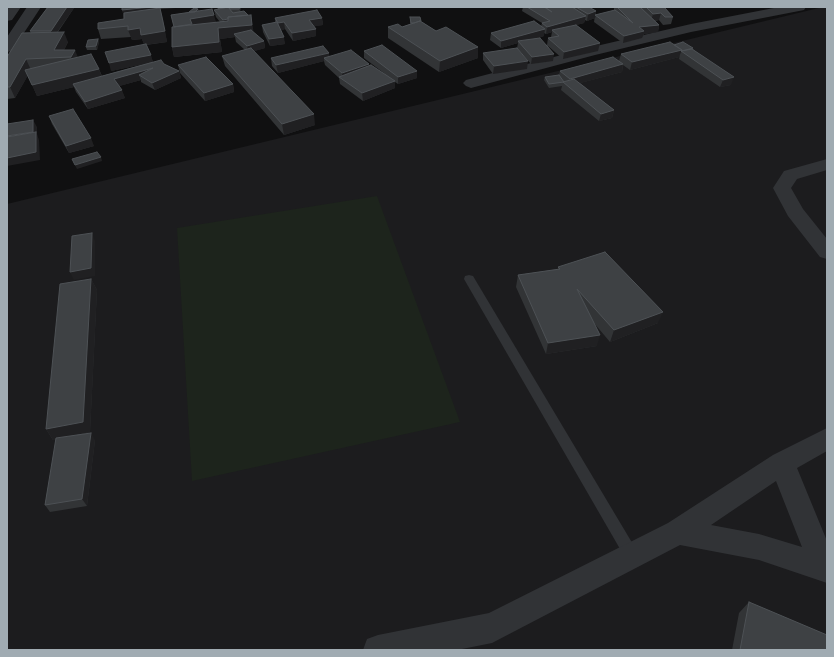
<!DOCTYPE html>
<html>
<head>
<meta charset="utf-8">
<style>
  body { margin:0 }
  #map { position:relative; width:834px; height:657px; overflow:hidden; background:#101011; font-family:Jost,sans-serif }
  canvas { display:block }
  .frame { position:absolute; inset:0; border:8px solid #a0abb2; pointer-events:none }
</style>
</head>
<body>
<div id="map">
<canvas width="834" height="657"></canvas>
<div class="frame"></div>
</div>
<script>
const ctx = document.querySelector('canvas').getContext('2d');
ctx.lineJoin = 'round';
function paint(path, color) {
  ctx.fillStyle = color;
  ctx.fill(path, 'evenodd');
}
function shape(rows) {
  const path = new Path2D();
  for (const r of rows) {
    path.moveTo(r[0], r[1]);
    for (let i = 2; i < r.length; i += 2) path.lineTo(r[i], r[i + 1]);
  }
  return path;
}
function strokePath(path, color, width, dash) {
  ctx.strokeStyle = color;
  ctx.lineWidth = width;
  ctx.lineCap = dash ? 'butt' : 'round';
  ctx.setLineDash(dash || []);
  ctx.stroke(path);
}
paint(shape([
  [823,7,827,7,827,650,7,650,7,204]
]), '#1c1c1e');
paint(shape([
  [377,196,460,422,192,481,177,228]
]), '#1d241c');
paint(shape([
  [469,275,473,276,637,551,639,556,637,561,632,563,627,561,464,279,465,276,469,275]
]), '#313336');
paint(shape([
  [21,7,12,20,7,21,7,7,21,7],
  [27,7,41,7,12,51,7,52,7,37,27,7],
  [779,7,806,7,804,10,799,11,691,32,595,55,471,88,466,86,463,83,466,80,592,47,691,24,779,7],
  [827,159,827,170,797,179,791,188,803,209,827,239,827,259,820,257,788,216,773,188,784,171,827,159],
  [827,428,827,451,797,468,827,541,827,583,759,560,680,545,492,643,457,650,363,650,367,639,378,635,489,613,668,523,773,455,827,428],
  [776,481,802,547,759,534,711,525,776,481]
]), '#313336');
paint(shape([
  [48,7,74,7,74,8,58,32,68,42,64,50,99,69,102,76,148,63,111,71,144,44,142,39,132,40,131,37,101,39,98,29,124,19,122,7,191,7,160,9,167,42,146,45,153,62,164,64,179,71,181,78,155,90,141,82,141,80,119,86,125,98,88,109,76,92,74,87,37,96,28,75,15,98,7,99,7,57,31,33,30,31],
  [219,7,241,7,240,12,253,32,264,41,265,48,254,51,315,125,284,135,225,66,222,56,245,50,236,42,235,37,220,39,222,52,174,57,172,47,174,27,198,9,199,11,216,22,220,22,216,17,214,10,218,9],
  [523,7,589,7,596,11,595,18,587,21,585,20,584,23,576,25,600,43,598,51,563,59,548,46,553,61,531,64,517,48,518,43,501,48,490,40,491,33,541,26,542,23,522,11],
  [552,32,551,37,548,38,547,45,534,39,544,36,544,33,546,34],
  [614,7,664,7,673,17,671,24,663,25,659,20,655,21,659,25,658,32,644,34,642,38,623,43,594,22,595,15,614,11],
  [410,17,421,21,436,31,478,47,478,58,439,72,388,38,388,27,402,27,410,24],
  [275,18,322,18,323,25,314,26,316,29,316,36,293,41,285,29,281,30,285,44,270,46,263,32,262,25,275,23],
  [98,39,99,42,97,50,87,50,86,47],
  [674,45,693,48,693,49,731,85,720,87,679,59,680,55,679,57,630,70,623,65,622,72,580,83,614,110,612,118,599,121,561,90,562,86,549,88,544,80,545,77,559,75,560,71,619,61,621,54],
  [364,51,417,78,398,84,395,82,395,88,363,101,340,84,339,78,325,65,324,61,278,73,272,66,271,58,329,56,369,64,369,65,385,74,364,58],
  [483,53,527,69,493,74,483,60],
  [178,65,233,84,234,92,205,101,180,73],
  [49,116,94,146,69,153,52,124],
  [558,267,658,323,610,342,594,323,597,346,546,354,516,287,518,275,558,269],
  [91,279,97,290,90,432,74,436,95,440,87,506,50,512,45,505,56,439,53,440,46,429],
  [749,602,827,650,732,650,739,613]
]), '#323436');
paint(shape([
  [67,7,74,7,74,8,53,38,51,31],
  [151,7,160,7,160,8,124,17,122,10],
  [160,8,163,18,167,42,144,45,142,39,132,40,128,30,140,28],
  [198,9,199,12,214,15,216,22,176,34,190,19,191,15],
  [596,11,595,18,587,21,588,14],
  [661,13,659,20,651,21,653,14],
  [248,15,224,28,223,20],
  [251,15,254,35,234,34,235,37,220,39,222,52,174,57,172,47],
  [586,16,584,23,554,31,552,30,552,32,546,34,547,27],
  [322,18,323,25,310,27,309,20],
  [284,22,285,29,279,31,278,23],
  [659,25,658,32,644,34,642,38,623,43,624,36,639,27],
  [316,29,316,36,293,41,292,33],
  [545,29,544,36,520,43,518,41,518,43,501,48,501,41],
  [64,32,68,42,60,58,54,50],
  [284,37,285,44,270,46,269,39],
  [98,39,99,42,97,50,96,46],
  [264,41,265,48,248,53,247,46],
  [600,43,598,51,563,59,564,52],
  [478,47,478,58,439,72,440,61],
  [75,50,79,60,75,68,71,57],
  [682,50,679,57,630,70,632,62],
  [329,53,330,60,324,58,324,61,278,73,276,65],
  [554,54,553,61,531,64,532,57],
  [151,55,153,62,111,71,109,63],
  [26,59,31,70,15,98,10,87],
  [528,61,527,69,493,74,494,66],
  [369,64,370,72,342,79,342,73],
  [623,64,622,72,569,86,570,79],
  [153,68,139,75,141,80,116,87,114,79],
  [99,69,103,80,73,84,74,87,37,96,32,85],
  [179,71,181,78,155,90,152,83],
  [417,71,417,78,398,84,398,77],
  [734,77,731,85,720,87,723,80],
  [395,81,395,88,363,101,362,93],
  [233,84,234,92,205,101,204,93],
  [122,90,125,98,88,109,85,102],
  [614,110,612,118,599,121,601,114],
  [314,114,315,125,284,135,282,124],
  [33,120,37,127,37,134,39,140,40,160,7,166,7,136],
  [91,138,94,146,69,153,66,146],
  [101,157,102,161,77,169,75,165],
  [92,233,95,241,95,276,74,280,70,272],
  [91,279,97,290,90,432,53,440,46,429],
  [663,312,658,323,610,342,614,330],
  [600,335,597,346,546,354,548,343],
  [91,433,95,440,87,506,82,499]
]), '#202022');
const building = shape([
  [48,7,67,7,51,31,30,31,48,7],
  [122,7,151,7,122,10,122,7],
  [219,7,240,7,239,9,230,9,228,7,218,9,219,7],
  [228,7,233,13,244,11,248,15,228,17,228,19,223,20,214,10,228,7],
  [527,7,544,7,552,12,545,7,572,7,586,16,547,27,542,23,550,21,527,7],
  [576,7,589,7,596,11,588,14,576,7],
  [617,7,640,7,659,25,639,27,644,31,624,36,595,15,615,10,633,23,617,7],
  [646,7,664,7,673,17,665,17,661,13,653,14,646,7],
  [160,8,165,31,141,35,140,28,128,30,128,26,98,29,98,23,124,19,124,13,160,8],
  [194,8,198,9,195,12,189,12,194,8],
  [212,9,214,15,190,19,192,24,174,27,171,15,212,9],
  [317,10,322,18,309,20,316,29,292,33,284,22,278,23,275,18,317,10],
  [251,15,252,25,218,28,219,42,172,47,172,27,228,21,228,17,251,15],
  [410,17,420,17,421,21,420,21,414,23,411,23,410,17],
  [420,21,436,31,446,27,478,47,440,61,388,27,398,24,402,27,420,21],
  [534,21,545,29,501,41,491,33,534,21],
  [277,22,284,37,269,39,262,25,277,22],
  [576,25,600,43,564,52,548,38,559,36,552,30,576,25],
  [251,30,264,41,247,46,234,34,251,30],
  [64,32,54,50,75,50,71,57,26,59,10,87,7,87,7,57,22,33,64,32],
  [540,38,554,54,532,57,518,41,540,38],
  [98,39,96,46,86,47,88,40,98,39],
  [670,42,682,50,632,62,621,54,670,42],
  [683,42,693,48,682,51,681,51,682,50,674,45,683,42],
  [146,44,151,55,109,63,105,52,146,44],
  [382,45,417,71,398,77,364,51,382,45],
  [323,46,329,53,276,65,271,58,323,46],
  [251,48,314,114,282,124,222,56,251,48],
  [517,48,528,61,494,66,483,53,517,48],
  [692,49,734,77,723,80,681,51,692,49],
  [351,50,369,64,342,73,324,58,351,50],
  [91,54,99,69,32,85,25,70,91,54],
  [206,57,233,84,204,93,178,65,206,57],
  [613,57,623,64,570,79,560,71,613,57],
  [161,60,164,64,179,71,152,83,139,75,153,68,114,79,122,90,85,102,73,84,161,60],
  [371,65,395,81,362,93,339,77,371,65],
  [559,75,564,82,549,84,545,77,559,75],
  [574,79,614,110,601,114,563,82,574,79],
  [73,109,91,138,66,146,49,116,73,109],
  [33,120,33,132,7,136,7,124,33,120],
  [36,132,36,152,7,158,7,137,36,132],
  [97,152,101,157,75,165,72,159,97,152],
  [92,233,91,268,70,272,72,236,92,233],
  [605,252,663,312,614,330,577,289,600,335,548,343,518,275,560,269,558,267,605,252],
  [91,279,83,422,46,429,60,284,91,279],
  [91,433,82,499,45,505,56,438,91,433],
  [749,602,827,635,827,650,740,650,749,602]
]);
paint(building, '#3e4144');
strokePath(building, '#4d5155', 1);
</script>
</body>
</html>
